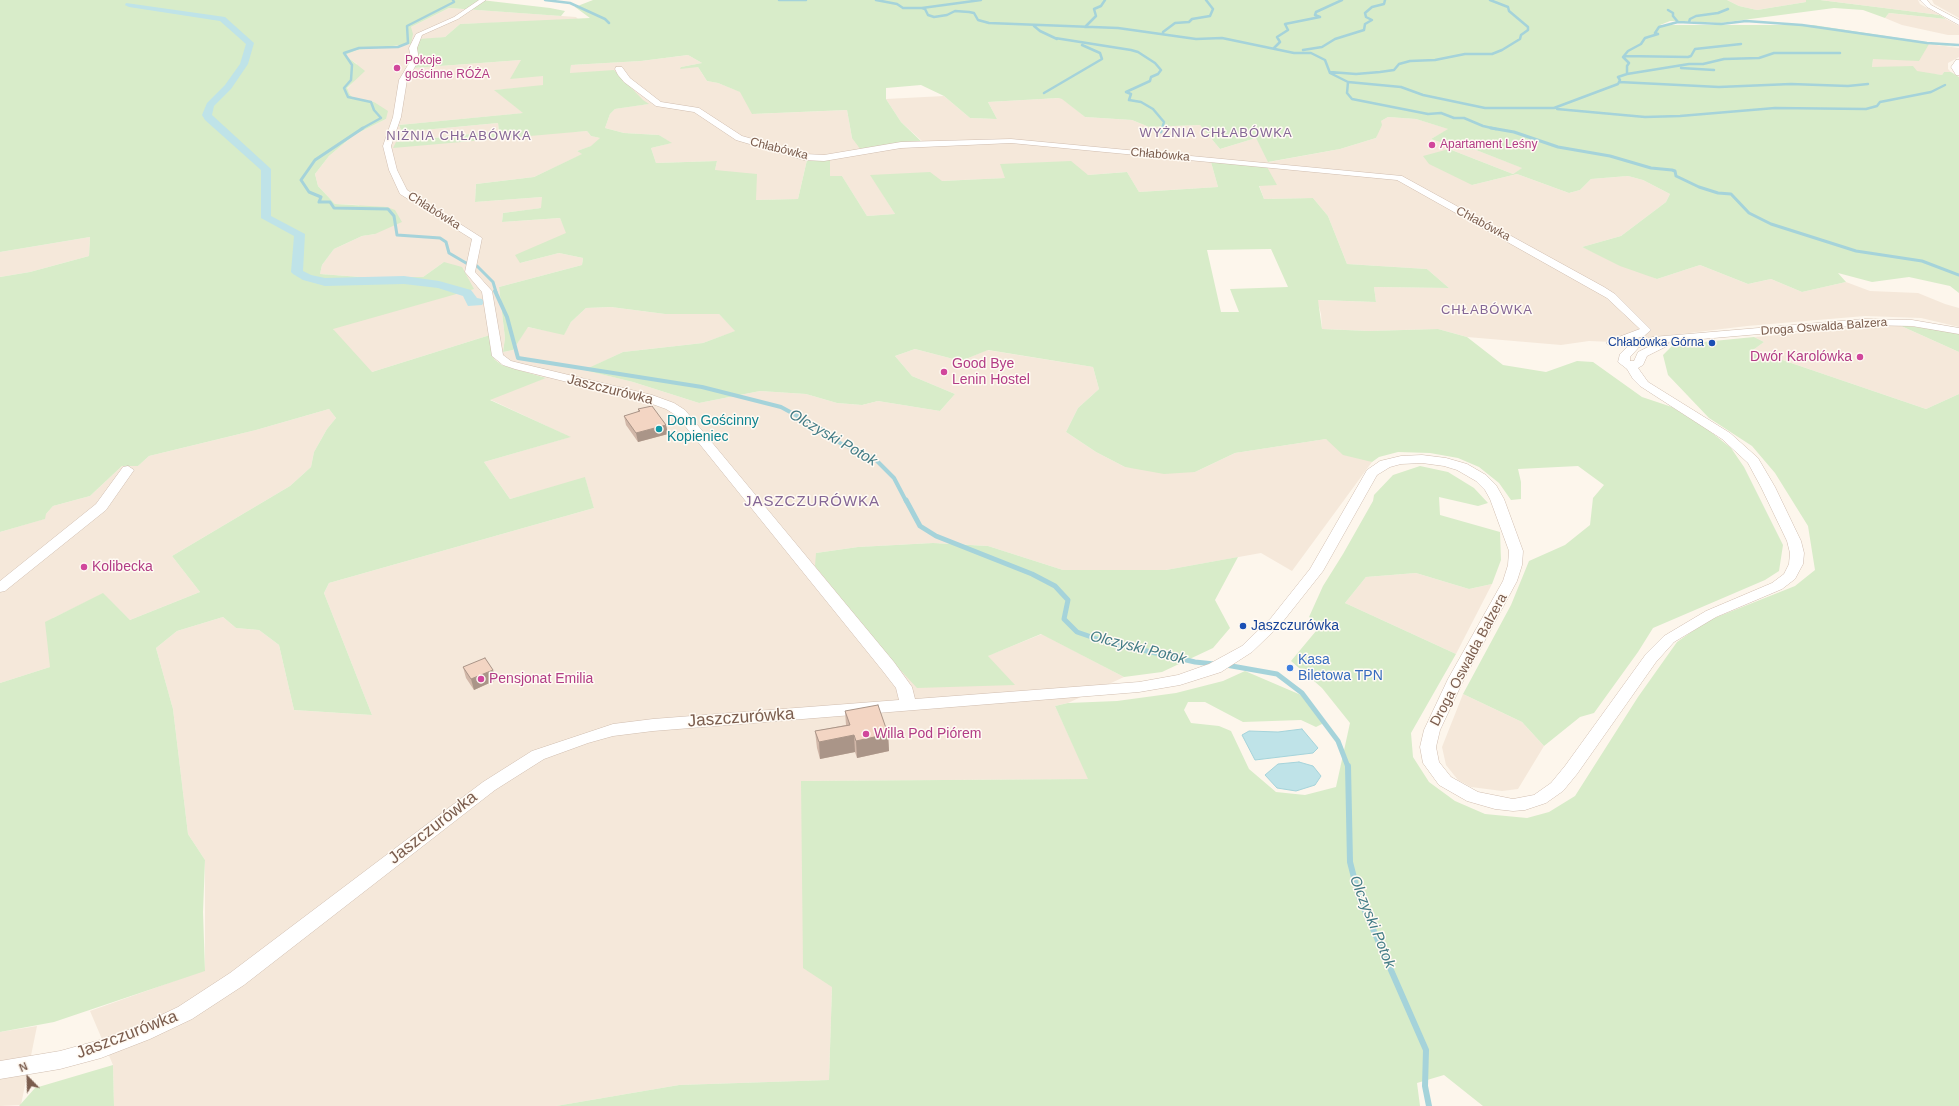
<!DOCTYPE html>
<html>
<head>
<meta charset="utf-8">
<style>
  body { margin:0 }
  #map { position:relative; width:1959px; height:1106px; overflow:hidden; background:#fdf6ec; font-family:Helvetica,sans-serif }
  canvas { display:block }
  .north { position:absolute; left:8px; top:1058px; width:40px; height:40px; -webkit-text-stroke:3px #fffaf3; paint-order:stroke; rotate:337deg; font-size:11px; font-weight:700; line-height:16px; text-align:center; color:#7a5c4d }
  .north::after { content:''; display:block; margin:auto; width:14px; height:18px; background:#7a5c4d; clip-path:polygon(50% 0,100% 100%,50% 72%,0 100%) }
</style>
</head>
<body>
<div id="map">
<canvas width="1959" height="1106"></canvas>
<div class="north">N</div>
</div>
<script>
const ctx = document.querySelector('canvas').getContext('2d');
ctx.lineJoin = 'round';
function paint(path, color) {
  ctx.fillStyle = color;
  ctx.fill(path, 'evenodd');
}
function shape(rows) {
  const path = new Path2D();
  for (const r of rows) {
    path.moveTo(r[0], r[1]);
    for (let i = 2; i < r.length; i += 2) path.lineTo(r[i], r[i + 1]);
  }
  return path;
}
function strokePath(path, color, width, dash) {
  ctx.strokeStyle = color;
  ctx.lineWidth = width;
  ctx.lineCap = dash ? 'butt' : 'round';
  ctx.setLineDash(dash || []);
  ctx.stroke(path);
}
function drawText(font, color, halo, rows, align = 'center') {
  ctx.font = font + ' Helvetica,sans-serif';
  ctx.lineWidth = 3;
  ctx.setLineDash([]);
  ctx.textBaseline = 'middle';
  ctx.strokeStyle = halo;
  ctx.fillStyle = color;
  for (const [text, x, y, turn = 0] of rows) {
    ctx.save();
    ctx.translate(x, y);
    ctx.rotate((+turn || 0) * Math.PI / 180);
    ctx.textAlign = isNaN(turn) ? turn : align;
    if (halo) ctx.strokeText(text, 0, 0);
    ctx.fillText(text, 0, 0);
    ctx.restore();
  }
}
paint(shape([
  [1727,0,1806,0,1806,2,1757,10,1739,6],
  [1820,0,1918,0,1920,4,1940,15],
  [1932,0,1959,0,1959,18,1934,4],
  [449,8,576,17,579,20,460,24,445,37,419,40,413,68,521,60,543,76,543,86,495,90,524,113,399,125,402,132,498,123,499,131,396,142,587,131,591,136,601,138,592,146,577,151,583,154,534,177,476,184,475,202,542,197,542,208,503,213,502,222,560,218,567,233,520,263,559,253,583,258,582,265,499,287,505,338,503,352,513,350,527,327,564,334,571,322,586,308,611,307,665,314,719,314,736,331,703,343,623,352,585,370,633,382,699,403,760,391,806,394,837,403,862,405,878,401,940,411,955,394,912,376,895,356,915,349,961,361,987,350,1093,367,1099,389,1078,408,1066,432,1096,452,1125,467,1195,472,1235,453,1326,439,1372,462,1292,571,1261,553,1166,570,1063,570,988,546,933,543,858,547,816,553,1014,685,987,656,1042,634,1124,677,1068,703,1055,706,1089,779,801,781,832,987,829,1080,679,1085,556,1106,114,1106,113,1065,90,1011,205,970,205,860,188,834,173,709,156,648,177,631,223,617,236,628,259,630,279,645,294,710,372,715,324,593,329,583,594,508,585,478,510,499,484,462,570,437,489,399,545,378,502,364,494,359,490,335,372,372,344,374,333,328,412,306,444,262,423,277,361,277,320,274,322,265,334,249,362,236,375,234,359,205,335,204,318,186,315,174,329,156,354,135,386,119,374,102,352,97,349,93,347,89,354,81,357,64,344,55,357,50,411,44,411,27],
  [1889,13,1946,19,1959,26,1959,35,1948,35,1902,25,1885,18],
  [1929,44,1959,48,1959,57,1948,63,1948,69,1951,72,1944,72,1942,75,1872,67,1873,59,1891,59],
  [688,55,702,63,681,67,698,67,707,81,718,83,741,92,753,114,847,110,852,138,924,143,901,122,886,99,944,96,970,118,997,119,988,102,1059,98,1062,98,1085,117,1132,120,1149,127,1200,125,1220,149,1256,138,1269,162,1340,149,1376,138,1381,121,1388,117,1416,119,1449,129,1431,139,1460,149,1476,150,1523,168,1513,174,1449,149,1472,185,1517,174,1569,193,1580,190,1591,179,1628,176,1643,180,1670,194,1666,202,1621,236,1582,247,1657,279,1700,265,1748,284,1771,279,1802,292,1846,282,1870,291,1918,293,1945,304,1959,308,1959,327,1921,318,1865,316,1747,326,1614,342,1589,341,1561,345,1467,337,1438,329,1369,331,1322,329,1321,314,1317,300,1376,302,1374,287,1449,288,1427,269,1347,264,1328,216,1313,198,1264,199,1259,185,1277,185,1211,162,1218,187,1139,192,1127,172,1088,175,1001,164,1006,178,941,181,871,175,895,214,867,216,842,176,829,176,830,160,807,160,798,199,756,200,715,170,717,161,656,163,651,148,671,143,659,135,624,133,605,128,610,114,615,109,648,104,570,73,571,65,641,61],
  [90,237,89,256,30,272,0,277,0,252],
  [1899,325,1959,352,1959,394,1926,409,1753,350,1764,342,1754,337],
  [329,409,336,418,327,429,314,452,311,467,290,486,172,556,200,592,130,620,103,594,53,618,50,667,0,683,0,532,44,519,46,514,53,506,90,496,122,466,138,466,149,456,256,430],
  [1416,573,1469,589,1492,584,1456,654,1345,603,1366,577],
  [1463,694,1522,722,1544,746,1518,789,1502,791,1471,787,1458,780,1446,765,1442,747],
  [37,1026,21,1105,0,1106,0,1032]
]), '#f5e8da');
paint(shape([
  [0,0,481,0,550,8,565,11,561,16,449,8,411,27,413,34,411,44,357,50,345,55,365,71,347,88,349,93,352,97,374,102,388,111,386,119,354,135,329,156,315,174,318,186,335,204,387,207,395,210,402,222,375,234,362,236,334,249,322,265,320,274,361,277,423,277,444,262,462,267,474,289,333,329,372,372,490,335,494,359,502,365,546,378,490,400,571,437,484,462,510,499,585,477,594,508,329,583,324,593,372,715,294,710,279,645,259,630,236,628,223,617,177,631,156,648,173,709,188,834,205,860,203,912,205,971,54,1022,0,1032,0,683,50,667,45,622,103,593,130,620,200,592,172,556,290,486,311,467,314,452,327,429,336,418,329,409,256,430,149,456,138,466,122,466,90,496,53,506,46,514,45,519,0,532,0,277,30,272,89,256,90,237,0,252],
  [593,0,1727,0,1739,6,1757,10,1806,2,1806,0,1820,0,1940,15,1946,19,1889,13,1885,18,1863,10,1834,8,1720,23,1681,21,1670,21,1660,25,1813,25,1959,47,1929,44,1919,61,1873,59,1872,67,1913,66,1917,71,1942,75,1944,72,1951,72,1959,77,1959,293,1950,286,1909,277,1872,282,1838,273,1846,282,1802,292,1771,279,1748,284,1700,265,1657,279,1620,266,1582,247,1621,236,1666,202,1670,194,1643,180,1628,176,1591,179,1580,190,1569,193,1517,174,1472,185,1429,164,1423,156,1449,149,1513,174,1522,168,1476,150,1460,149,1431,139,1448,129,1416,119,1388,117,1381,121,1382,125,1376,138,1340,149,1268,162,1256,138,1220,149,1200,125,1149,127,1132,120,1085,117,1062,99,1059,98,988,102,997,119,970,118,944,96,921,85,886,88,886,99,901,122,924,144,861,150,852,138,847,110,752,114,740,92,718,83,707,81,698,67,680,69,681,67,702,63,688,55,641,61,571,65,570,73,614,70,643,100,649,104,615,109,610,114,605,128,624,133,659,135,672,143,651,148,656,163,717,161,715,170,757,174,756,200,798,199,807,160,830,159,830,176,842,176,867,216,895,214,870,175,930,172,942,181,1005,178,1000,164,1071,161,1088,175,1127,172,1139,192,1218,187,1211,162,1267,167,1277,185,1259,186,1264,199,1313,198,1328,216,1347,264,1427,269,1449,288,1374,287,1376,302,1318,300,1322,329,1369,331,1438,329,1467,337,1503,365,1546,372,1577,361,1593,362,1642,397,1672,407,1706,428,1731,448,1744,467,1783,545,1779,571,1765,580,1653,628,1638,652,1594,713,1580,717,1544,746,1522,722,1463,694,1511,605,1529,561,1565,545,1590,525,1593,498,1604,485,1578,466,1518,469,1521,482,1521,499,1511,500,1499,483,1479,467,1458,458,1430,453,1398,452,1379,457,1372,462,1343,455,1326,439,1235,453,1195,472,1164,474,1125,467,1096,452,1066,432,1078,408,1099,389,1093,367,988,350,961,361,915,349,895,356,912,376,955,394,940,411,878,401,862,405,837,403,806,394,760,391,699,403,633,382,584,370,623,352,703,343,735,331,719,314,665,314,611,307,586,308,571,322,564,335,528,327,513,350,503,352,505,338,499,287,582,265,583,258,559,253,520,263,515,255,566,233,560,218,502,222,503,213,541,208,542,197,475,202,476,184,534,177,582,154,577,151,591,146,600,138,591,136,587,131,393,148,396,142,499,131,498,123,402,132,399,125,523,113,494,90,543,85,543,76,510,79,521,60,413,68,415,48,419,39,445,37,460,24,590,18,575,7],
  [1271,249,1288,287,1230,289,1239,312,1221,312,1207,250],
  [1899,325,1941,330,1959,334,1959,352],
  [1754,337,1764,342,1753,350,1926,409,1959,394,1959,1106,1483,1106,1444,1075,1417,1083,1420,1106,556,1106,679,1085,829,1080,832,987,803,968,801,781,1088,779,1055,706,1068,703,1117,701,1176,693,1223,681,1245,671,1301,695,1324,723,1316,727,1301,720,1243,722,1205,702,1188,702,1184,710,1191,723,1219,726,1231,731,1249,769,1276,792,1305,795,1336,787,1350,723,1322,688,1291,661,1321,625,1309,617,1323,586,1343,554,1373,501,1374,495,1393,475,1420,466,1448,472,1474,488,1488,503,1478,506,1439,497,1440,515,1500,532,1501,560,1492,584,1469,589,1416,573,1366,577,1345,603,1456,654,1411,733,1413,757,1429,782,1455,801,1485,814,1527,818,1549,812,1575,796,1638,697,1677,642,1707,621,1795,586,1815,570,1808,526,1775,473,1752,446,1709,418,1668,375,1663,355,1673,345],
  [933,543,988,546,1063,570,1166,570,1238,557,1215,600,1230,628,1213,648,1162,672,1124,677,1041,634,988,656,1015,685,917,688,891,660,815,566,816,553,858,547],
  [113,1065,114,1106,19,1106,35,1088]
]), '#d8ecc9');
const water = shape([
  [1302,729,1318,748,1313,753,1255,760,1242,735,1249,731,1278,732,1302,729],
  [1299,762,1313,766,1321,776,1315,785,1296,791,1277,788,1265,775,1278,764,1299,762]
]);
paint(water, '#bfe3e8');
strokePath(water, '#a5d3da', 1);
strokePath(shape([
  [545,0,570,3,605,19,609,23],
  [779,0,806,0],
  [876,0,897,4,903,8,922,8,925,9,928,15,934,17,947,15,955,11,969,12,974,13,978,20,989,23,1118,28,1196,39,1222,38,1294,53,1311,53,1325,60,1330,73,1348,82,1347,93,1352,99,1428,114,1441,113,1454,118,1464,118,1483,126,1496,129],
  [922,8,981,0],
  [1668,10,1673,13,1673,16,1678,22],
  [1689,22,1690,19,1696,16,1718,13,1728,9],
  [1034,26,1040,31,1057,39],
  [1085,27,1096,16,1094,9,1101,6,1105,0],
  [1163,34,1163,32,1175,23,1189,22,1192,19,1210,16,1213,9,1206,0],
  [1055,38,1131,50,1138,52,1155,63,1161,70,1158,74,1151,77,1150,81,1126,92,1131,94,1129,100,1141,102,1153,109,1164,122,1162,129],
  [1274,48,1280,42,1277,37,1288,30,1285,24,1320,17,1315,15,1316,12,1342,0],
  [1303,50,1322,47,1335,39,1364,30,1365,24,1372,20,1366,17,1365,13,1372,7,1384,4,1385,0],
  [1624,56,1688,57,1691,56,1695,49,1741,44],
  [1681,68,1714,70],
  [1330,72,1356,74,1380,72,1394,70,1399,64,1410,61,1435,60,1465,54,1492,54,1502,50,1520,39,1521,35,1528,30,1528,27,1509,11,1508,7,1490,0],
  [1627,74,1689,64,1703,64,1724,59,1759,58,1774,53,1840,53],
  [1348,82,1401,87,1423,95,1485,108,1554,108,1618,84,1620,80,1618,77,1627,74,1627,66,1629,63,1623,57,1628,51,1641,44,1645,38,1658,34,1655,33,1659,27,1678,22,1721,24,1746,21,1802,25,1927,43,1959,45],
  [1619,82,1719,87,1791,84,1848,86,1868,84],
  [1044,93,1102,59,1100,53,1082,45],
  [1557,109,1645,117,1680,116,1775,108,1866,109,1877,106,1880,102,1931,92,1945,85],
  [361,129,381,118,374,110,371,102,348,97,344,88,351,80,352,65,344,53,359,48,398,47,408,43,407,26,454,2,453,0]
]), '#a5d3da', 2.5);
strokePath(shape([
  [363,128,315,160,301,180,309,192,321,197,319,202,330,202,334,208,388,209,394,216,397,235,440,238,446,242,449,253,466,263,477,266,493,282,496,292],
  [1491,128,1514,132,1558,147,1610,156,1651,168,1672,170,1675,171,1676,176,1699,187,1718,193,1731,194,1749,213,1771,224,1856,251,1922,261,1959,275],
  [1161,132,1162,128]
]), '#a5d3da', 3);
strokePath(shape([
  [495,291,507,317,518,358,702,387,781,407,823,430,840,443,874,458,894,478,906,501]
]), '#a5d3da', 4);
strokePath(shape([
  [906,500,920,526,936,536,1032,574,1055,586,1068,600,1064,619,1077,632,1103,641,1195,662,1214,664],
  [1226,665,1277,674,1302,693,1338,741,1348,767]
]), '#a5d3da', 5);
strokePath(shape([
  [1348,766,1350,862,1359,897,1426,1050,1425,1086,1429,1106]
]), '#a5d3da', 6);
paint(shape([
  [126,3,225,17,254,43,248,64,231,89,214,106,212,115,271,169,271,216,305,234,303,271,311,275,325,278,404,276,439,281,471,290,477,298,482,299,484,302,482,305,468,306,463,296,438,288,404,284,325,286,303,280,293,274,291,272,294,236,261,218,261,170,205,120,202,115,207,103,225,85,240,64,246,44,220,21,129,7,125,5,126,3]
]), '#bfe3e8');
const minor = shape([
  [479,0,486,0,458,19,422,35,417,48,419,60,407,80,401,117,391,146,397,170,407,190,482,238,475,272,492,291,503,355,511,361,523,364,652,395,674,403,685,410,894,662,912,687,915,699,1139,682,1178,675,1209,664,1242,646,1271,618,1310,569,1367,470,1380,461,1401,456,1422,455,1446,458,1467,464,1486,475,1496,485,1504,499,1523,551,1522,565,1517,581,1464,679,1440,730,1436,747,1439,762,1451,777,1478,792,1513,799,1534,795,1551,783,1565,766,1646,654,1664,636,1706,611,1772,583,1784,574,1789,564,1790,553,1787,541,1761,487,1748,463,1722,439,1640,386,1633,379,1627,369,1618,362,1620,354,1631,343,1653,337,1864,319,1912,320,1959,328,1959,334,1912,326,1864,325,1667,342,1669,344,1667,346,1647,356,1643,365,1638,368,1648,382,1730,433,1758,458,1775,487,1801,541,1804,553,1803,564,1795,579,1782,589,1716,617,1674,642,1656,662,1577,774,1563,791,1546,803,1525,810,1513,811,1495,809,1467,801,1439,785,1423,763,1420,747,1424,730,1448,679,1503,581,1508,565,1509,551,1490,499,1485,490,1476,481,1457,470,1444,466,1422,463,1401,464,1390,467,1377,475,1323,571,1281,624,1252,652,1221,672,1180,685,1139,692,653,731,613,736,588,743,544,759,495,790,244,985,192,1019,150,1039,101,1058,60,1069,0,1079,0,1061,60,1051,100,1040,136,1027,178,1007,230,973,483,782,532,751,613,724,653,719,899,700,896,688,882,670,677,416,666,409,644,401,515,369,503,365,492,356,482,292,465,272,472,239,400,194,389,170,383,146,393,117,399,80,411,60,409,48,416,34,454,17,479,0],
  [1656,343,1638,352,1634,361,1630,361,1630,357,1639,347,1656,343],
  [1920,0,1927,0,1931,5,1959,20,1959,25,1927,7,1920,0],
  [1956,60,1959,60,1959,75,1956,75,1951,67,1956,60],
  [616,67,622,67,630,78,661,102,699,108,742,136,805,154,824,155,901,142,1011,139,1402,176,1604,287,1615,294,1651,330,1644,336,1616,345,1608,345,1606,343,1608,341,1640,329,1607,298,1397,180,1011,143,901,148,824,161,804,160,736,140,694,112,656,106,624,82,618,75,615,69,616,67],
  [128,466,134,470,106,510,5,591,0,592,0,581,96,504,123,467,128,466]
]);
strokePath(minor, '#d1beb0', 1);
paint(minor, '#fff');
paint(shape([
  [638,409,666,425,668,434,638,442,626,425,624,416,638,412],
  [463,667,493,670,496,680,474,690,466,678],
  [845,711,888,734,889,751,857,758,855,752,820,759,817,748,815,731,846,725]
]), '#d1b7a8');
paint(shape([
  [666,425,668,434,638,442,636,433],
  [493,670,496,680,474,690,471,679],
  [888,734,889,751,857,758,856,741],
  [854,735,855,752,820,759,819,742]
]), '#aa9588');
const building = shape([
  [652,406,666,425,636,433,624,416,640,411,638,409,652,406],
  [485,658,493,670,471,679,463,667,485,658],
  [878,705,888,734,856,741,854,735,819,742,815,731,850,725,845,711,878,705]
]);
paint(building, '#f3d5c3');
strokePath(building, '#aa9588', 1);
for (const [x, y, r, color] of [
  [397,68,4,"#d1479c"],
  [1432,145,4,"#d1479c"],
  [1712,343,4,"#1a4fb4"],
  [1860,357,4,"#d1479c"],
  [944,372,4,"#d1479c"],
  [659,429,4,"#0f9aa8"],
  [84,567,4,"#d1479c"],
  [1243,626,4,"#1a4fb4"],
  [1290,668,4,"#3f7fe0"],
  [481,679,4,"#d1479c"],
  [866,734,4,"#d1479c"]
]) {
  const dot = new Path2D();
  dot.arc(x, y, r, 0, 2 * Math.PI);
  ctx.fillStyle = color;
  ctx.fill(dot);
  strokePath(dot, '#fffaf3', 1.5);
}
drawText('12px', '#b23c85', '#fffaf3', [
  ["Pokoje",405,61],
  ["gościnne RÓŻA",405,75],
  ["Apartament Leśny",1440,145]
], 'left');
drawText('12px', '#7a5c4d', '#fffaf3', [
  ["Chłabówka",779,149,14],
  ["Chłabówka",1160,155,5],
  ["Chłabówka",434,211,32],
  ["Chłabówka",1483,224,28],
  ["Droga Oswalda Balzera",1824,327,-4]
]);
drawText('12px', '#164399', '#fffaf3', [
  ["Chłabówka Górna",1704,343]
], 'right');
ctx.letterSpacing = '1px';
drawText('13px', '#846695', '#fffaf3', [
  ["WYŻNIA CHŁABÓWKA",1216,133],
  ["NIŻNIA CHŁABÓWKA",459,136],
  ["CHŁABÓWKA",1487,310]
]);
ctx.letterSpacing = '0px';
drawText('14px', '#b23c85', '#fffaf3', [
  ["Dwór Karolówka",1852,357,"right"],
  ["Good Bye",952,364],
  ["Lenin Hostel",952,380],
  ["Kolibecka",92,567],
  ["Pensjonat Emilia",489,679],
  ["Willa Pod Piórem",874,734]
], 'left');
drawText('14px', '#7a5c4d', '#fffaf3', [
  ["Jaszczurówka",610,390,14],
  ["Droga Oswalda Balzera",1469,660,-62]
]);
drawText('14px', '#0d838f', '#fffaf3', [
  ["Dom Gościnny",667,421],
  ["Kopieniec",667,437]
], 'left');
drawText('14px', '#164399', '#fffaf3', [
  ["Jaszczurówka",1251,626]
], 'left');
drawText('14px', '#366cbe', '#fffaf3', [
  ["Kasa",1298,660],
  ["Biletowa TPN",1298,676]
], 'left');
drawText('italic 15px', '#437c86', '#fffaf3', [
  ["Olczyski Potok",833,438,30],
  ["Olczyski Potok",1138,648,14],
  ["Olczyski Potok",1372,922,68]
]);
ctx.letterSpacing = '1px';
drawText('15px', '#846695', '#fffaf3', [
  ["JASZCZURÓWKA",812,502]
]);
ctx.letterSpacing = '0px';
drawText('17px', '#7a5c4d', '#fffaf3', [
  ["Jaszczurówka",741,718,-4],
  ["Jaszczurówka",433,828,-38],
  ["Jaszczurówka",127,1035,-21]
]);
</script>
</body>
</html>
